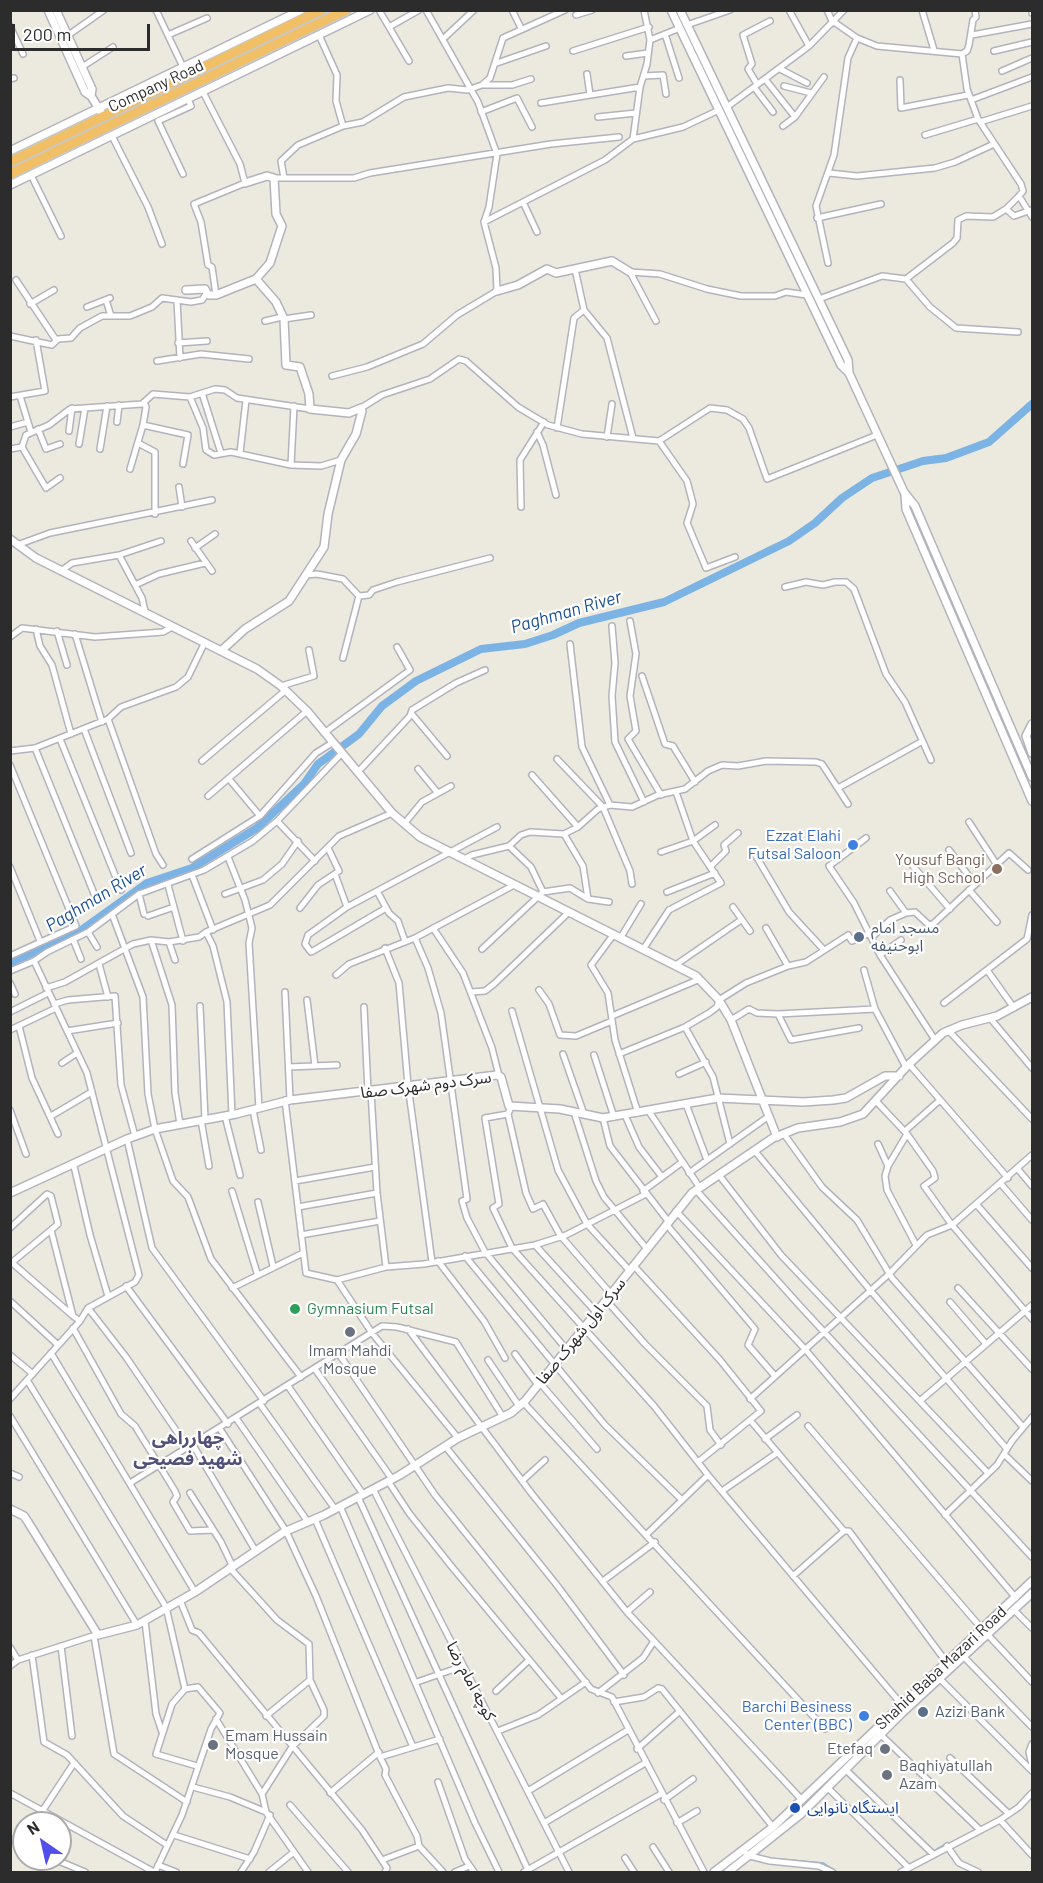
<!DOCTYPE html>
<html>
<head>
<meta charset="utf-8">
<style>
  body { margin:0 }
  #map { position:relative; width:1043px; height:1883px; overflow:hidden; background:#ece9df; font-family:Barlow,sans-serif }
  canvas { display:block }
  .frame { position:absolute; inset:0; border:12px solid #2c2c2c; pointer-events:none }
  .north { position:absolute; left:12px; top:1811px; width:60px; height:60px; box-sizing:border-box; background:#fff; border:2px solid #ababab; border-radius:50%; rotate:326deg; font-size:16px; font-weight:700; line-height:24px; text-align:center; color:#2c2c2c }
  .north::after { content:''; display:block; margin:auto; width:21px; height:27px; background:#514eeb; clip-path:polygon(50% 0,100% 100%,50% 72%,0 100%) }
  .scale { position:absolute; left:12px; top:24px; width:138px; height:27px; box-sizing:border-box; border:3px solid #2c2c2c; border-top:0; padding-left:8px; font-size:18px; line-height:21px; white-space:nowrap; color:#2c2c2c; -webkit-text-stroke:4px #fff; paint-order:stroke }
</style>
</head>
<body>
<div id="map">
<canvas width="1043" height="1883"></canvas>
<div class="frame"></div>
<div class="north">N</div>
<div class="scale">200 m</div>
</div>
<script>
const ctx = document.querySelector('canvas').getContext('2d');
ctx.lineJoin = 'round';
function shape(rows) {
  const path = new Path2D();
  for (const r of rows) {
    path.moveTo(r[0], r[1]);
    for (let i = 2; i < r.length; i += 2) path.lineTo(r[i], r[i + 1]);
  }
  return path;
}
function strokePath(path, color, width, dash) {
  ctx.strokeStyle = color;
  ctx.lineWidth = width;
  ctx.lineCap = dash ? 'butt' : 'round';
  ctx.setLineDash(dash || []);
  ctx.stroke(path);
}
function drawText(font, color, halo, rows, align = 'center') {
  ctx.font = font + ' Barlow,"Noto Sans Arabic",sans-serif';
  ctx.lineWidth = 4.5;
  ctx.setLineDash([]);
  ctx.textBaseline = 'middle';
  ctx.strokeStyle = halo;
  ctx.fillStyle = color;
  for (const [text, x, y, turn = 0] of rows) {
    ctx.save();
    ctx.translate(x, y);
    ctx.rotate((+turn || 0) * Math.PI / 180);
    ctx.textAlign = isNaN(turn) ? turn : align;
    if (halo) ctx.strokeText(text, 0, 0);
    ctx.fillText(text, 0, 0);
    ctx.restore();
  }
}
strokePath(shape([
  [922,1858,944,1845],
  [779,1859,823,1863,837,1872]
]), '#7cb3e5', 1.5);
strokePath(shape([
  [10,963,80,931,147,883,192,868,257,828,304,784,318,764,359,734,382,706,416,681,481,649,525,644,553,635,579,623,664,602,789,541,815,523,842,498,872,478,923,461,946,458,989,442,1032,404]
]), '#7cb3e5', 8);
const street = shape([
  [156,10,183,67],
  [379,10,409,61],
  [512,10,521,28],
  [789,10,809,46],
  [827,10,833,23],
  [922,10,934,50],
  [1032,10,1032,13],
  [576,15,592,10],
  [834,22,857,38,877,46,962,54],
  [687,25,730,10],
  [10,26,23,54],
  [389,27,419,10],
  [665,34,679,78],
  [168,35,207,18],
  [319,35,337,75,336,101,343,126],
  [972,35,1032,24],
  [67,36,104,10],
  [443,39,474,10],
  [650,40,680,28],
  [573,51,649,27],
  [994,51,1032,42],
  [962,54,967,89,978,119,1021,184,1023,191,1019,196,1032,217],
  [962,54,967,51,969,45,973,20,976,17,975,10],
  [626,56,648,53],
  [497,63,546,46],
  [82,67,113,47],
  [780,69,807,83],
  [1002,71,1032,58],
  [587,74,590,95],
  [644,76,663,75,666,94],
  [10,79,14,78],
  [765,79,795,117],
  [900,80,901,108,968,95],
  [757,84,748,69,752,64,743,35,770,21],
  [484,85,512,85,531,79],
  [784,86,811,93],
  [754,87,773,112],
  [203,92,240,164,245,183,194,204,201,222,208,265,212,267,216,295],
  [971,100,1032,77],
  [541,103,640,87],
  [727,107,809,46,844,10],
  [481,112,517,98,532,127],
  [598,117,636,113],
  [980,122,1032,106],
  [783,126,795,117,824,77],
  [925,135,978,119],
  [112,136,148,207,162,244],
  [633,139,640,87,647,64,650,40,644,10],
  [829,173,857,176,935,168,955,162,994,144],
  [183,174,158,121,191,106,188,99],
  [31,175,61,236],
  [274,178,354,178,370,173,551,144,619,137],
  [284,178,281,161,298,145,343,126,363,122,404,97,448,88,468,90,482,85,490,78,503,38,565,10],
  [523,202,537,232],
  [1006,209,1014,216,1031,210],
  [817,218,881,204],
  [484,222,605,160,633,139,683,127,719,110],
  [828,263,816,206,834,155,848,58,857,38],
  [575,269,584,310,607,338,633,438],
  [630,272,660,274,707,289,741,296,775,296,786,292,807,295],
  [630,272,656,321],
  [906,279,953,243,957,238,958,220,966,216,993,217,1006,209,1019,196],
  [16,280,56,340],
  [819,299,882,276,906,279,930,307,956,328,1018,332],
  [106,300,111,316],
  [177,300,180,358],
  [30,304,54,290],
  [87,307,110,298],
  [284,319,311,315],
  [265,321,282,317],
  [10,336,52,345,58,339,71,338,80,328,102,316,130,316,152,307,162,298,191,302,202,300,206,294],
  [178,343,207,341],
  [157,361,201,354,249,359],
  [332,376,367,367,423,344,457,315,497,291,496,268,484,222,489,207,497,154,478,102,426,10],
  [202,393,221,453],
  [20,396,31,432],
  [10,397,45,391,36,340],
  [190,397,203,428,206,450,214,455,231,452,291,465,321,466,341,460],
  [361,408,382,395,430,379,459,359,466,361,518,407,548,425,582,434,659,441,710,408,727,410,743,419,749,428,767,479,877,435],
  [117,422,119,405],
  [143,425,188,435,183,464],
  [10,427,28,422],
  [557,428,574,318,584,310],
  [38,429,46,449,60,444],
  [69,431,72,408],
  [537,432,543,445,556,495],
  [607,437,612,404],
  [659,441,687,481,693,504,687,523,706,568,735,557],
  [138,443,155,452,155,514],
  [79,444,85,408],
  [10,449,22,447],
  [100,449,107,406],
  [240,453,246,400],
  [291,465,294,406],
  [130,469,143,425,146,407,144,402],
  [60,478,46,488,22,447,26,435,49,425,70,409,142,404,153,394,190,397,215,389,225,390,237,398,310,409],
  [179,487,182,507],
  [521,507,520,460,544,422],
  [191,541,212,571],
  [17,545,50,533,212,500],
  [195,548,215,534],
  [119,555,142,598,145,611],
  [61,571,72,563,119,555,161,541],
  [306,575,317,574,343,579,359,596,369,595,373,590,397,582,490,558],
  [135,585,159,574,205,563],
  [785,587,806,582,823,585,835,582,846,582,854,589,886,674,905,702,931,760],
  [630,621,636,654,630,696,636,731,628,739,661,795],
  [612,626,615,663,612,696,615,742,644,802],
  [36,629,40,646,52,665,71,734],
  [57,631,67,665],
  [75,634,102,722],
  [10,637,22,628,95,637,163,632,172,627],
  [570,644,582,747,610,805],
  [343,658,359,596],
  [642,676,665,744,673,746,695,782],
  [281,686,314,676,309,650],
  [411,713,447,756],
  [108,719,156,854,163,865],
  [84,729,131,853],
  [324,733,410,670,397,647],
  [60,739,121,890],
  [35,748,97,901],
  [10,751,35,748,108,719,121,707,176,687,188,677,205,642],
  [557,759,603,807,630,871,632,884],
  [202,761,286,690],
  [10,765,76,926,10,956],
  [418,769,437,792],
  [358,772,410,716,412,710,456,683,485,670],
  [532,775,578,827],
  [229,779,260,816],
  [838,788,921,742],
  [208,796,307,711],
  [277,821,315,861],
  [969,822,997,865],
  [404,824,422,802,451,786],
  [564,834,583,866,588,899],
  [866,838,829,866,854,903,880,955,935,1040],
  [509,846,531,867,543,892],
  [949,850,975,884],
  [661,852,693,841,715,825],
  [756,856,789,912,824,950],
  [228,857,245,900,252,928,249,943,259,1108],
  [192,859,260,816,316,753,332,743],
  [464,859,472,855,509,846,521,835,530,832,564,834,578,827,598,809,610,805,632,807,658,795,685,789,708,771,722,765,738,766,766,761,816,762,822,764,848,804],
  [912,865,950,909],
  [10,867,40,941],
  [710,867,726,851,724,845,738,833],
  [335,874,347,907],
  [192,875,213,930],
  [168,885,183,941],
  [969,890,997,922],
  [377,891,389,913,398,921,405,941],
  [890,891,906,913],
  [667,892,715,873],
  [225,894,263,880,282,864,298,841],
  [733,907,750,931],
  [300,908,318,885,339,871,328,848],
  [386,908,313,951,311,952,305,944,308,935,347,907,497,827],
  [112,914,143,997,148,1094,155,1129,173,1181,188,1197,211,1259,301,1377],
  [144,914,139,894,204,870,253,841,277,821,341,754],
  [148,916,174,907],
  [433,928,463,973,492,1048,499,1076],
  [766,928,788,966],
  [88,932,97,947],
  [206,932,213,946,227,1002,232,1115],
  [614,934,591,965,608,993,615,1040,638,1113],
  [621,937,641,904],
  [872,937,890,920,906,913,915,912,929,925,933,924,1009,853,1028,870],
  [415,938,428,968,441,1013,467,1199,462,1201,467,1218,485,1252,567,1350],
  [73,939,81,959],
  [151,940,172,1005,175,1093,180,1124],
  [169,942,175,960],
  [385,948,399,983,408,1085,432,1262],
  [644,948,669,910,721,883,693,841,676,792],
  [482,949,543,892,570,888,588,899,609,902],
  [880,955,901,940],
  [99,964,108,997],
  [677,964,741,920],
  [864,970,875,1009,906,1067],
  [987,970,1014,1008],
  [10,971,34,961,47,952,88,932,139,894],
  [336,975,349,964,415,938,514,885],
  [10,983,15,994],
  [46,988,65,982,133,944,151,940,169,942,199,937,206,932,270,905,339,836,392,813],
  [539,990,549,1004,560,1035,576,1036,612,1021],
  [285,992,290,1100],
  [471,992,485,991,494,984,569,912],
  [307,1000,315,1066],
  [944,1003,1027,939,1032,915],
  [54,1004,68,1000,115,996,121,1085,135,1136],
  [200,1006,205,1119],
  [364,1007,368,1092],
  [512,1011,558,1170,587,1224,630,1271],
  [10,1012,48,993],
  [778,1014,791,1040,859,1028],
  [612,1016,700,979],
  [990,1018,1032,1068],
  [731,1020,749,1009,757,1013,778,1014,875,1009],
  [19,1026,32,1078,58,1134],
  [685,1027,713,1077,730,1144],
  [10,1030,56,1008],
  [948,1030,1032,1119],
  [67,1031,118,1023],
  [563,1054,584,1114],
  [619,1054,685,1027,709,1013,717,1007,719,1000,746,983,788,966,806,962,848,935,852,941,870,933],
  [594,1055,614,1117],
  [62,1063,77,1053],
  [909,1064,1008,1178],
  [289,1067,337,1065],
  [679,1074,706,1062],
  [371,1092,377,1193,386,1267],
  [285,1100,306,1273,337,1280,386,1267,424,1264,535,1245,566,1235,646,1194],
  [876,1101,907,1134,933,1171,935,1178,924,1186,952,1225,1032,1319],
  [686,1104,707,1160],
  [511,1107,508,1114,526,1193,533,1209,543,1204,560,1235,611,1294],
  [10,1110,26,1154],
  [253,1110,261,1150],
  [648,1110,700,1188],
  [574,1112,596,1181,604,1197,647,1249],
  [508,1114,485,1118,499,1204,493,1208,512,1248,654,1406,708,1475,902,1705],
  [625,1115,639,1147,662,1177],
  [51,1116,90,1093],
  [225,1116,240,1175],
  [603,1118,610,1146,668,1221],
  [201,1120,209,1166],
  [905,1131,940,1100],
  [784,1134,822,1187,857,1220,892,1278,1023,1427],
  [907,1134,888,1166,885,1176,887,1190,916,1245],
  [127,1139,152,1248,264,1401],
  [878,1144,888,1166],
  [754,1150,870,1290,1007,1449],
  [74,1166,90,1235,108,1296],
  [1017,1168,1032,1186],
  [689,1173,769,1116],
  [719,1175,781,1255,988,1473],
  [295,1181,375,1167],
  [1001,1184,1032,1220],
  [696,1190,801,1307,1032,1557],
  [232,1191,257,1273],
  [643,1191,681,1163],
  [258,1202,273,1266],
  [977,1205,1032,1268],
  [298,1207,377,1193],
  [676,1211,804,1348,1016,1598],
  [666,1224,755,1329,748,1345,775,1376],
  [10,1228,47,1194,51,1196,58,1224,51,1230,73,1316,80,1321],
  [301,1235,380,1221],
  [535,1245,596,1312],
  [465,1256,605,1425,682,1500],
  [10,1261,72,1315],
  [438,1261,484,1321,505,1358],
  [10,1264,51,1230],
  [634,1266,720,1360,761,1411,698,1462],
  [337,1280,372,1333,458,1438],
  [126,1286,228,1424],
  [232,1288,303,1253],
  [958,1288,1032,1369],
  [606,1300,645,1344,707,1406,710,1430,721,1445],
  [10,1301,58,1345],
  [950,1302,986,1344],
  [88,1308,126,1357,188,1448],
  [73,1328,121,1414,135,1426,175,1491,177,1496,173,1502,190,1531,213,1530],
  [408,1329,532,1494,627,1612,802,1800],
  [51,1353,195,1592],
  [339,1354,435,1495,591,1689,612,1697,704,1872],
  [515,1354,538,1385],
  [10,1355,33,1374],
  [488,1360,519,1406],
  [315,1369,392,1479],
  [27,1380,166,1607,185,1689,198,1687,220,1713,211,1729,182,1815,155,1872],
  [540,1383,597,1449],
  [288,1386,363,1494],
  [10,1399,80,1321,88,1308,135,1282,139,1275,87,1073,34,961],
  [750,1399,889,1274,927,1235,952,1225,1032,1155],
  [921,1400,1032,1305],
  [523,1402,825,1729],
  [260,1404,335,1509],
  [10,1416,137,1625],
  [236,1418,308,1522],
  [750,1420,844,1531],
  [808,1426,982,1629],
  [220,1429,286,1531,316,1596,380,1757,440,1739],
  [765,1439,797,1415],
  [193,1445,255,1550],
  [445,1446,556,1584,624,1675],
  [1005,1455,1032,1481],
  [10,1473,19,1477],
  [388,1481,409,1513,452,1567,561,1698],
  [522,1481,545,1460],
  [130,1483,382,1326,397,1327,456,1342,503,1417],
  [373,1489,569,1872],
  [722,1491,777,1453],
  [190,1493,221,1542,232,1565],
  [358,1497,528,1870],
  [340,1506,475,1823,499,1872],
  [945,1515,997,1465,1012,1441,1032,1417],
  [315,1519,413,1747],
  [647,1534,708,1475],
  [229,1567,277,1620,309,1644,310,1680,324,1710,324,1716,292,1747,262,1794],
  [793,1576,844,1531,849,1531,947,1663],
  [603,1581,655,1542],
  [180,1600,192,1630,199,1633,362,1830,387,1868,385,1872],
  [1015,1611,1032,1628],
  [627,1612,650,1592],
  [145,1621,156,1714,162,1732],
  [988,1635,1032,1682],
  [94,1636,114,1754,187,1802],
  [61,1646,72,1736],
  [10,1647,18,1660],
  [32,1655,44,1742,67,1755,123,1816,167,1845],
  [965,1658,1032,1727],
  [10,1666,18,1660,96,1635],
  [941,1680,1032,1771],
  [417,1682,463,1666],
  [185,1689,172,1704,156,1754,197,1766],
  [496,1691,528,1661],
  [598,1693,643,1658,654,1641],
  [614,1702,644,1697,658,1688,662,1689,773,1827],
  [266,1716,310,1680],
  [216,1719,262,1794,266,1812,308,1872],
  [498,1731,538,1715,586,1682],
  [882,1736,980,1830],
  [1032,1744,1029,1752,1032,1765],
  [637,1749,680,1711],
  [380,1757,386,1769,385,1775,417,1836,419,1846,443,1872],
  [950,1758,1009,1814],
  [846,1770,933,1854],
  [438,1782,465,1859,474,1872],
  [193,1787,230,1797,266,1812],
  [828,1788,908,1867],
  [528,1791,628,1730],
  [10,1793,154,1872],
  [330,1793,379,1752],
  [664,1800,693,1779],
  [290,1805,348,1872],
  [43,1810,74,1763],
  [1000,1820,1032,1855],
  [544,1823,645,1763],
  [677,1823,697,1811],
  [174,1835,250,1859],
  [10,1839,24,1844],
  [947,1846,959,1863,978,1872],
  [653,1847,669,1872],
  [743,1851,750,1856,770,1861,819,1866,832,1872],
  [625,1858,634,1872],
  [54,1859,85,1872],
  [382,1860,419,1846],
  [158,1865,176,1872],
  [241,1872,254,1852,270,1815],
  [269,1872,294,1852],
  [455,1872,469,1866],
  [524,1872,661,1794],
  [901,1872,1000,1820,1019,1807,1032,1793]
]);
const secondary = shape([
  [48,10,85,92,91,96,101,112],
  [56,10,92,89,91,96],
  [671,10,841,365,849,373,904,492,915,506,1032,777],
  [680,10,848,360,849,373],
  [10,151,301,10],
  [10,185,370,10],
  [186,290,205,289,208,295,216,295,256,279,270,263,282,226,276,214,274,178,267,176,245,183],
  [497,291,518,285,547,269,556,273,612,261,630,272],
  [905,495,906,509,1032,801],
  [10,539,36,558,257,669,281,686,307,711,392,813,420,837,696,976,719,1000,731,1020,777,1137],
  [221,651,245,629,289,601,324,547,328,514,341,460,356,434,362,411,361,408,349,413,310,409,309,394,300,367,286,365,284,319,276,302,256,279],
  [1032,724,1026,736,1032,753],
  [10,1193,127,1139,155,1129,236,1114,290,1100,497,1075,501,1077,509,1106,560,1109,603,1118,718,1098,803,1102,833,1100,846,1098,885,1076,899,1076],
  [10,1509,24,1516,28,1522,98,1635,137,1625,195,1592,284,1532,324,1515,400,1475,458,1438,511,1413,525,1401,555,1364,692,1193,773,1138,798,1128,840,1122,863,1114,909,1064,943,1033,962,1025,997,1016,1032,997],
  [714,1872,773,1827,1032,1581],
  [728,1872,801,1814,902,1713,1032,1593]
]);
const highway = shape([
  [10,162,321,10],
  [10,174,346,10]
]);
strokePath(street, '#b3b3be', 8);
strokePath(secondary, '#b3b3be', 10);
strokePath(highway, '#c8c8c8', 12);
strokePath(street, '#fff', 5);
strokePath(secondary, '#fff', 7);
strokePath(highway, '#f1bf66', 9);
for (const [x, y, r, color] of [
  [853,845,6,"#3f7fe0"],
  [997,869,6,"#8d6e63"],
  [859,937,6,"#5c6f8a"],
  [295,1309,6,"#2e9e5b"],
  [350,1332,6,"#6b7280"],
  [923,1712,6,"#5c6f8a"],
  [864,1716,6,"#3f7fe0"],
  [213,1745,6,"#6b7280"],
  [885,1749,6,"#6b7280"],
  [887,1775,6,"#6b7280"],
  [795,1808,6,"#1a4fb4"]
]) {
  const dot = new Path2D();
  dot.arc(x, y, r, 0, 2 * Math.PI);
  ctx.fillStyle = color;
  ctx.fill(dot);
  strokePath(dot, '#fff', 2);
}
drawText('16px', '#2c2c2c', '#fff', [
  ["Company Road",156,86,-25],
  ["سرک دوم شهرک صفا",426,1085,-7],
  ["سرک اول شهرک صفا",581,1331,-51],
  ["Shahid Baba Mazari Road",941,1668,-43],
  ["کوچه امام رضا",471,1681,62]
]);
drawText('16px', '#366cbe', '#fff', [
  ["Ezzat Elahi",841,836],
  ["Futsal Saloon",841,854],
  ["Barchi Besiness",852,1707],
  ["Center (BBC)",852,1725]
], 'right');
drawText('16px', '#785e54', '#fff', [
  ["Yousuf Bangi",985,860],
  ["High School",985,878]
], 'right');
drawText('16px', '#4e5e75', '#fff', [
  ["مسجد امام",871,928],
  ["ابوحنیفه",871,946],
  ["Azizi Bank",935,1712]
], 'left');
drawText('16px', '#27864d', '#fff', [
  ["Gymnasium Futsal",307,1309]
], 'left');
drawText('16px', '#5b616d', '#fff', [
  ["Imam Mahdi",350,1351,"center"],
  ["Mosque",350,1369,"center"],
  ["Emam Hussain",225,1736],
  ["Mosque",225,1754],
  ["Etefaq",873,1749,"right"],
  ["Baqhiyatullah",899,1766],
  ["Azam",899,1784]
], 'left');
drawText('16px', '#164399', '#fff', [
  ["ایستگاه نانوایی",807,1808]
], 'left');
drawText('italic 18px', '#194f93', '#fff', [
  ["Paghman River",566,612,-16],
  ["Paghman River",96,898,-31]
]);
drawText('bold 18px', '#515079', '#fff', [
  ["چهارراهی",188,1438],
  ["شهید فصیحی",188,1459]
]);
</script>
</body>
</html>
